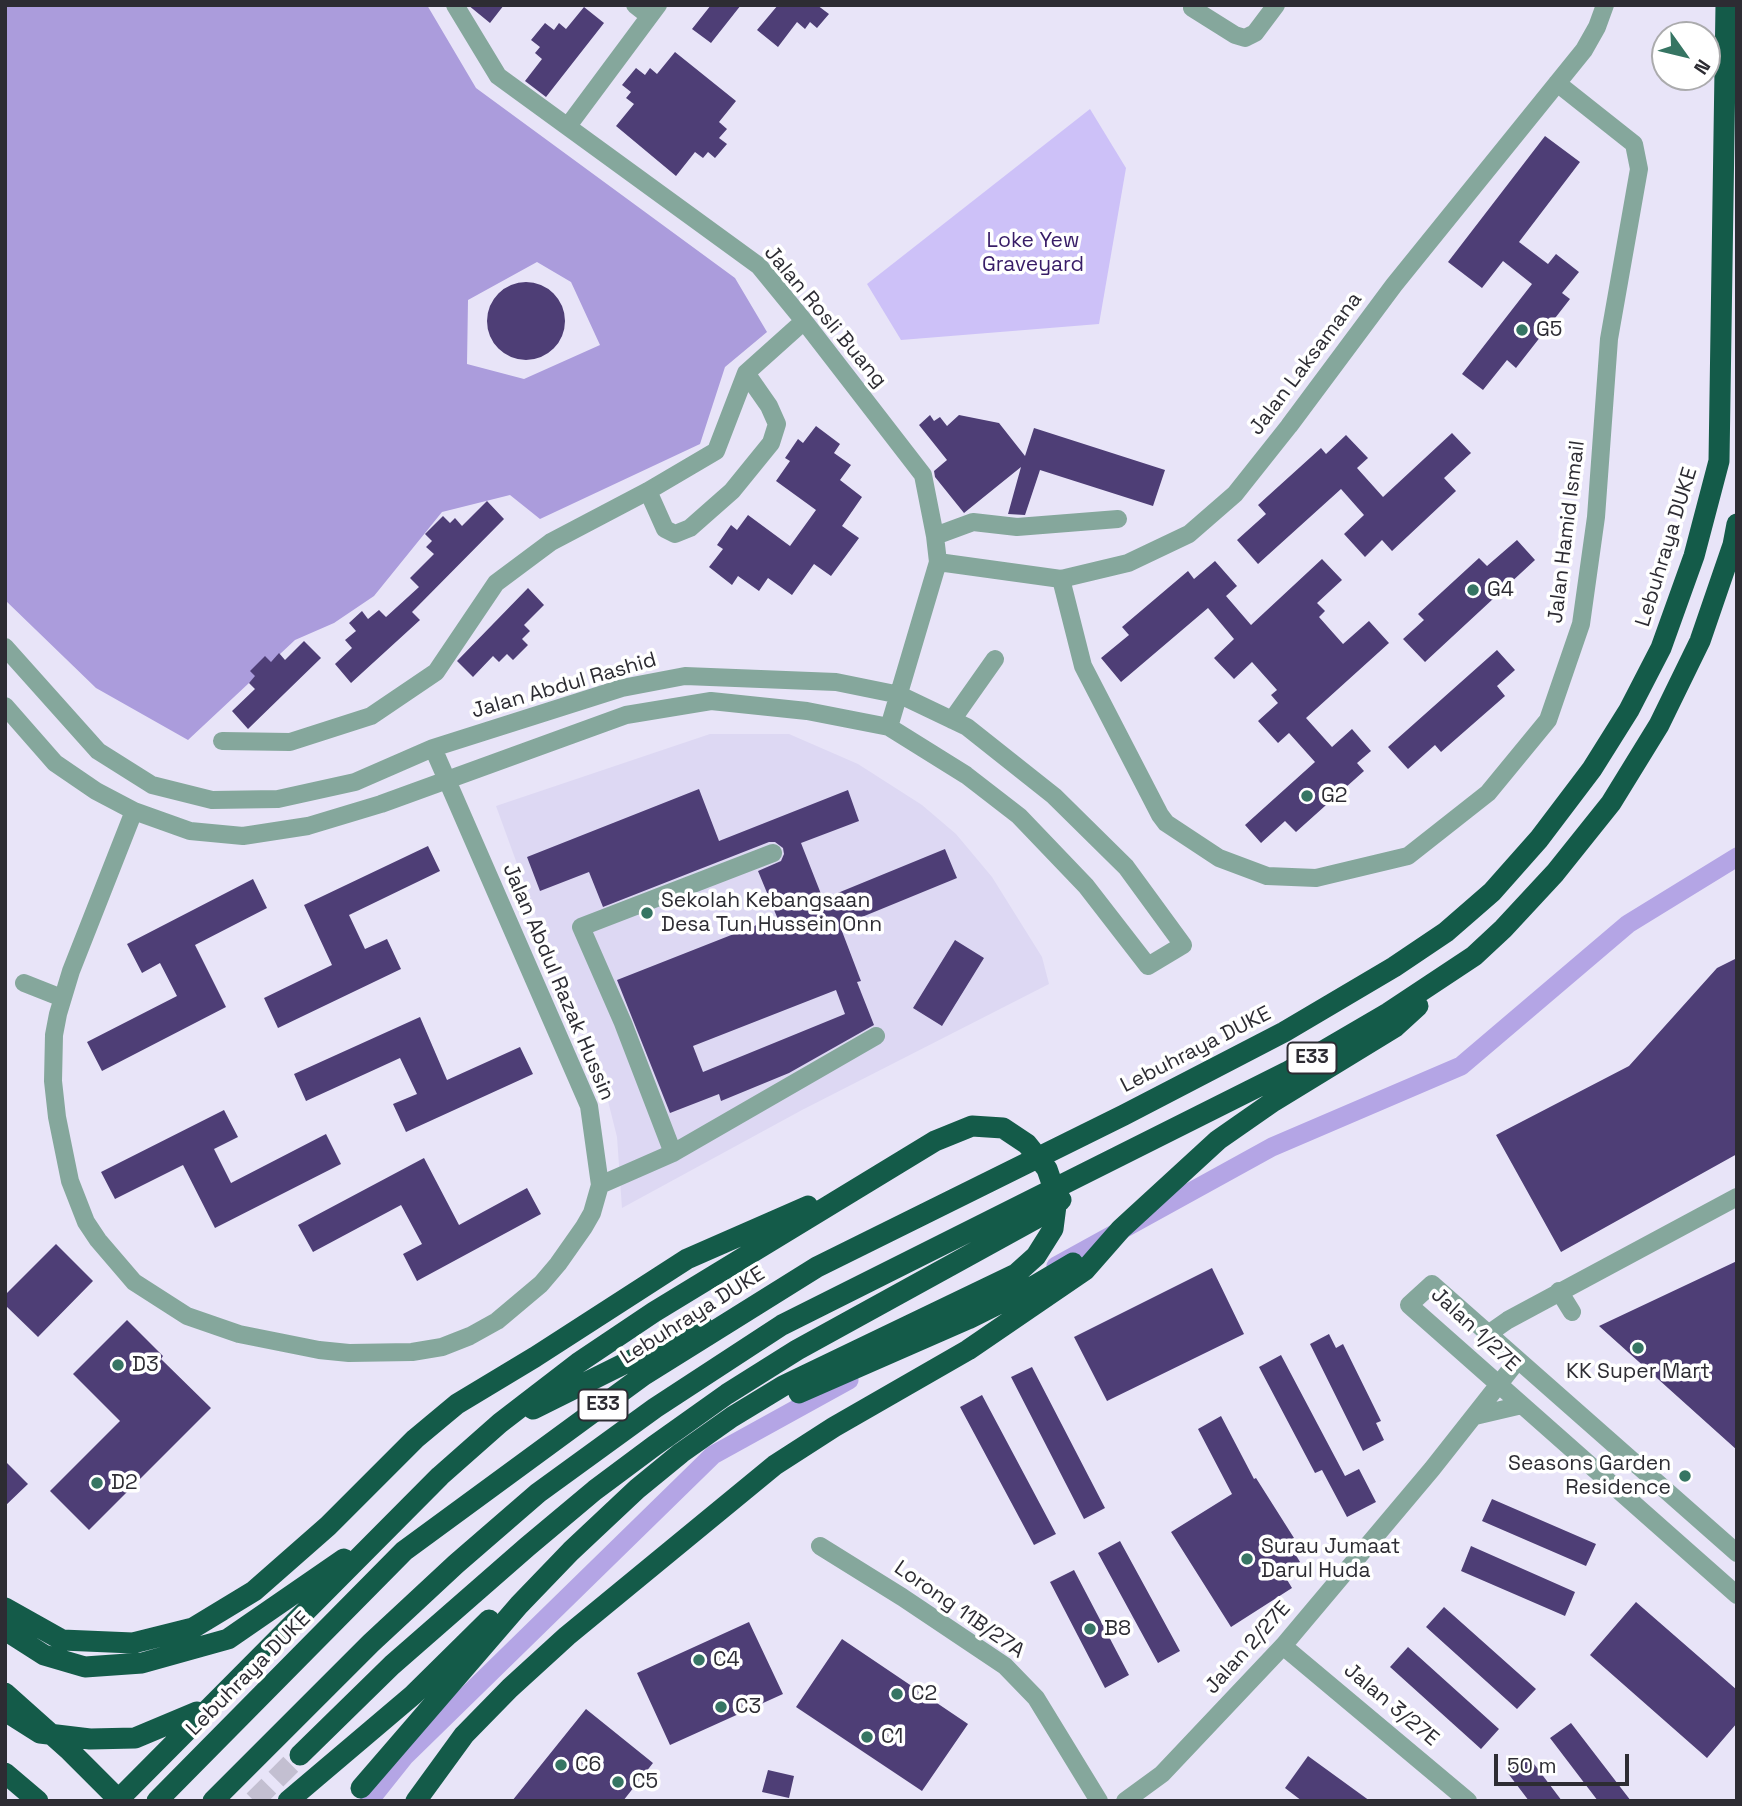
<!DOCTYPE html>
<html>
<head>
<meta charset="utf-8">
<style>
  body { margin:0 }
  #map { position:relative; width:1742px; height:1806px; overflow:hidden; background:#e8e4f8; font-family:"Space Grotesk",sans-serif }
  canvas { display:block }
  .frame { position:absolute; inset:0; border:7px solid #2d2c33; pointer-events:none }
  .north { position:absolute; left:1651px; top:21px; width:70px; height:70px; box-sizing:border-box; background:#fff; border:2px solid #ababad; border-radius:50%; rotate:124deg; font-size:19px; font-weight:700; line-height:28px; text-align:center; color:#2d2c33 }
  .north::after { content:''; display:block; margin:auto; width:24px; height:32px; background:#367563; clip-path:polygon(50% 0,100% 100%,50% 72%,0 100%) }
  .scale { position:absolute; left:1494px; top:1754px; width:135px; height:32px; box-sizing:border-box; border:4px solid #2d2c33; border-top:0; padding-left:9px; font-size:21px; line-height:24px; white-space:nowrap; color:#2d2c33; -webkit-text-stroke:5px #fff; paint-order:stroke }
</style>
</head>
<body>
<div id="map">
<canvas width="1742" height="1806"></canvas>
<div class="frame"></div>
<div class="north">N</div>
<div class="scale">50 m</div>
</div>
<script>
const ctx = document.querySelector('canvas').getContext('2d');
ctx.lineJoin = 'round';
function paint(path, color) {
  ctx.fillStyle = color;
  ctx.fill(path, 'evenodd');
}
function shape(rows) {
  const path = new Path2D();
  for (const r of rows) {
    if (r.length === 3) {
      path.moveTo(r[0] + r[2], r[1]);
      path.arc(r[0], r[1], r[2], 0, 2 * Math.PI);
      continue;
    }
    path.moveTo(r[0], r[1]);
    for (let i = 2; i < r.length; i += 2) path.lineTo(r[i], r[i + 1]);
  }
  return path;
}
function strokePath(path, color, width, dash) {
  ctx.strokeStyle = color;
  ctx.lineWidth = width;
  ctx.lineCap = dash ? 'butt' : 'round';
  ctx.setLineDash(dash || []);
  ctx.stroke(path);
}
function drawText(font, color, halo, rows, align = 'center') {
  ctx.font = font + ' "Space Grotesk",sans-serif';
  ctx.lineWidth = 7;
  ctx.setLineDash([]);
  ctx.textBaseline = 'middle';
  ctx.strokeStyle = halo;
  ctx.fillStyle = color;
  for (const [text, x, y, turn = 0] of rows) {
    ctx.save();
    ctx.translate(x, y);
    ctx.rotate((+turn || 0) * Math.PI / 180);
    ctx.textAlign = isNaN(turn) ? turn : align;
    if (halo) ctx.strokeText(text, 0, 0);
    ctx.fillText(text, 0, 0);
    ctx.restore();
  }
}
paint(shape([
  [710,734,789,734,858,764,922,805,956,834,992,877,1042,957,1049,984,802,1110,622,1208,617,1137,604,1085,564,993,496,806]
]), '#ddd8f3');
paint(shape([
  [1090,109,1126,168,1099,324,901,340,867,284]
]), '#cdc1f8');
paint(shape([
  [5,5,427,5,476,88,735,278,767,332,725,367,700,444,540,519,510,495,442,512,374,596,334,623,295,640,188,740,96,688,5,600],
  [537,262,571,282,600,345,524,379,467,364,468,300]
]), '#ab9cdc');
strokePath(shape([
  [1056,1266,1272,1147,1461,1066,1628,924,1737,857],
  [369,1801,404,1757,713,1455,849,1380]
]), '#b4a5e5', 19);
paint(shape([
  [468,5,504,5,490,23],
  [711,5,741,5,711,43,692,29],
  [778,5,817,5,829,14,817,28,810,22,805,29,797,22,778,47,757,30],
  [584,7,604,23,546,97,525,81,542,59,535,53,540,47,531,40,545,23,554,30,559,23,566,29],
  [675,52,736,101,719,122,727,129,719,138,727,144,715,158,708,152,703,158,695,152,676,176,616,126,634,104,626,98,631,92,622,85,636,68,645,75,650,68,657,74],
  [1545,136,1580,162,1519,242,1548,264,1556,254,1579,272,1562,293,1570,299,1516,368,1507,360,1483,390,1462,374,1532,284,1503,261,1482,288,1448,262],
  [526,321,39],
  [930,415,934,421,940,417,947,426,959,415,999,423,1025,456,1034,428,1165,470,1153,506,1040,470,1025,515,1008,514,1021,467,964,513,935,477,934,471,947,460,919,425],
  [816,426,840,444,834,453,851,465,840,480,862,497,842,526,859,538,831,576,814,564,792,595,768,578,759,591,738,576,732,585,709,567,723,549,717,545,731,525,737,530,748,515,790,546,816,510,776,481,790,461,785,458,798,439,803,443],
  [1452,433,1471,453,1444,478,1456,491,1392,551,1382,540,1365,557,1344,534,1364,515,1341,489,1258,564,1237,540,1266,514,1258,505,1321,448,1326,454,1346,435,1368,458,1357,468,1383,497],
  [487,501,504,519,412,612,420,620,351,683,335,664,352,648,345,640,356,631,349,623,362,611,368,619,379,610,386,617,419,587,410,578,434,554,426,547,432,541,425,534,443,516,450,523,455,518,462,526],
  [1517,540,1535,560,1425,662,1403,639,1424,620,1418,614,1479,558,1487,566],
  [1322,559,1342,580,1317,603,1325,611,1319,617,1343,644,1369,621,1389,643,1306,718,1332,747,1352,729,1371,751,1357,763,1364,771,1296,832,1285,821,1261,843,1245,825,1315,762,1289,733,1278,743,1258,721,1278,703,1271,695,1277,690,1252,662,1234,679,1214,658,1234,639,1208,608,1121,682,1101,658,1129,635,1122,627,1188,571,1194,579,1215,561,1237,586,1226,596,1251,625],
  [528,588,544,605,524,625,530,631,522,639,528,645,513,660,507,654,499,662,493,656,473,677,457,661],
  [304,641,321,658,248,729,232,711,255,689,249,683,255,676,250,671,265,656,271,662,279,653,285,660],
  [1497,650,1515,670,1497,686,1505,696,1441,752,1435,745,1408,769,1388,747],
  [699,789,719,841,848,790,859,821,801,843,823,899,945,849,957,878,840,926,861,981,857,982,874,1025,789,1073,721,1101,719,1094,670,1113,617,980,777,917,758,871,781,861,784,854,783,848,775,842,769,842,603,907,589,872,540,891,527,857],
  [836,990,845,1014,703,1072,693,1046],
  [428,846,440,871,349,915,365,949,387,939,401,969,278,1028,264,998,332,965,304,905],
  [253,879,267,908,195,945,226,1007,102,1071,87,1042,177,996,160,963,142,973,127,944],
  [955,940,984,958,942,1026,913,1008],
  [1737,958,1737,1154,1561,1252,1496,1135,1629,1066,1717,968],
  [420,1017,447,1080,520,1047,533,1074,406,1132,393,1104,417,1094,400,1058,306,1101,294,1074],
  [224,1110,238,1137,214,1149,231,1183,326,1134,341,1164,215,1228,183,1165,115,1199,101,1172],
  [424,1158,459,1225,527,1188,541,1214,417,1281,403,1254,422,1244,401,1205,313,1252,298,1225],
  [56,1244,93,1281,38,1337,5,1305,5,1295],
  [1737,1261,1737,1450,1599,1326],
  [1212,1268,1244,1334,1107,1401,1074,1337],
  [127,1320,163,1356,161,1359,211,1408,89,1530,50,1491,120,1421,73,1374],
  [1329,1334,1336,1348,1343,1344,1381,1421,1376,1423,1384,1440,1363,1451,1310,1344],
  [1281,1355,1345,1476,1359,1469,1376,1502,1347,1517,1322,1470,1315,1473,1259,1367],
  [1032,1367,1105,1508,1084,1519,1011,1377],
  [982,1395,1056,1534,1034,1545,960,1407],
  [1221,1416,1254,1479,1256,1478,1294,1538,1288,1542,1300,1562,1283,1573,1292,1588,1231,1627,1171,1532,1232,1494,1198,1429],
  [5,1461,28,1484,5,1506],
  [1492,1499,1596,1544,1586,1566,1482,1521],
  [1120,1541,1180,1651,1158,1663,1098,1553],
  [1471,1546,1575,1592,1565,1616,1461,1571],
  [1074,1570,1129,1675,1105,1688,1050,1582],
  [1636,1602,1737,1690,1737,1723,1707,1758,1590,1655],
  [1444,1607,1536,1689,1517,1709,1426,1627],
  [749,1622,783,1694,670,1745,637,1673],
  [842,1639,968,1724,922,1791,796,1707],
  [1408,1647,1499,1729,1481,1749,1390,1667],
  [586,1709,653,1763,623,1801,512,1801],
  [1571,1723,1631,1801,1598,1801,1550,1738],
  [1308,1756,1370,1801,1302,1801,1285,1788],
  [1528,1756,1562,1801,1529,1801,1507,1772],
  [768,1770,794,1776,789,1798,762,1792]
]), '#4e3e76');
strokePath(shape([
  [254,1801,300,1755]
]), '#c3bfd1', 21, [21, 10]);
strokePath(shape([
  [455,5,498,76,759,266,804,321,923,475,935,536,938,562,889,727],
  [635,5,649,16],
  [1192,8,1235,35,1245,38,1255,33,1276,5],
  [568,126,658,5],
  [648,491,665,529,675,534,690,528,732,491,771,443,777,424,769,406,746,373],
  [935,536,973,522,1017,527,1118,519],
  [938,562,1061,579,1128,563,1189,534,1235,494,1289,426,1394,285,1584,50,1597,27,1605,5],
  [1061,579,1083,666,1160,815,1166,823,1219,858,1267,876,1316,878,1408,856,1488,793,1548,720,1581,624,1596,517,1609,339,1639,169,1634,144,1557,83],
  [5,647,98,751,152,785,212,800,278,799,355,782,433,748,622,688,685,676,836,682,900,695,967,727,1054,796,1126,867,1183,945,1148,966,1086,886,1019,816,966,775,889,727,807,711,711,701,626,715,381,804,308,826,243,836,190,831,134,811,96,791,55,763,5,706],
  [952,720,995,659],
  [222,741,290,742,371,716,436,672,496,583,551,542,648,491,716,451,746,373,804,321],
  [134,811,71,971,58,1014,54,1035,53,1081,57,1117,70,1181,86,1222,98,1240,134,1282,187,1316,239,1334,319,1350,349,1353,412,1352,442,1347,470,1336,497,1321,541,1284,558,1264,584,1227,592,1213,600,1185,589,1106,433,748],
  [24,983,62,998],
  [673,1153,623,1023,581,927,773,853],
  [600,1185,673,1153,876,1036],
  [1559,1291,1572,1312],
  [1488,1334,1508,1320,1737,1197],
  [1475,1416,1522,1405],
  [820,1546,902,1597,1005,1666,1036,1698,1099,1801],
  [1737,1553,1432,1284,1409,1305,1737,1595],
  [1283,1646,1468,1801],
  [1125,1801,1162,1774,1283,1646,1432,1469,1518,1360]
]), '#85a79c', 18);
strokePath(shape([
  [799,1393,968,1319,1034,1286,1073,1263],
  [533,1409,702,1325],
  [5,1608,62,1640,133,1643,193,1628,254,1591,328,1526,415,1439,457,1404,535,1357,687,1259,808,1206],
  [5,1630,44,1655,85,1667,142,1663,228,1639,344,1559],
  [5,1693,70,1751,120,1801],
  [5,1711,40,1733,90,1739,135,1738,197,1712],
  [300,1755,392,1665,527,1547,595,1490,654,1446,727,1394,797,1350,1035,1219,1061,1200],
  [5,1773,38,1801],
  [117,1801,440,1476,500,1423,578,1363,654,1312,935,1141,972,1126,1003,1128,1027,1144,1047,1169,1057,1198,1053,1229,1036,1256,1016,1274,783,1386,732,1417,681,1453,637,1489,571,1551,519,1605,361,1788],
  [157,1801,404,1551,644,1375,817,1267,1124,1115,1284,1032,1394,967,1446,932,1492,892,1539,839,1592,769,1629,710,1661,648,1694,556,1719,461,1726,5],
  [213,1801,371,1643,456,1564,538,1493,655,1408,782,1325,1287,1072,1388,1013,1474,956,1503,929,1555,873,1611,803,1659,725,1700,641,1733,545,1737,524],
  [288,1801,413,1695,489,1620],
  [416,1801,464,1735,510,1688,567,1636,775,1465,834,1427,968,1350,1085,1270,1121,1229,1218,1140,1274,1101,1395,1027,1418,1006]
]), '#145b49', 21);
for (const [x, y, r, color] of [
  [1522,330,7,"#367563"],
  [1473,590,7,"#367563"],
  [1307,796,7,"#367563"],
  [647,913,7,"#367563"],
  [1638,1348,7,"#367563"],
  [118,1365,7,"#367563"],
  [1685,1476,7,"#367563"],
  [97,1483,7,"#367563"],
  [1247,1559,7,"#367563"],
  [1090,1629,7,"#367563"],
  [699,1660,7,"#367563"],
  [897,1694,7,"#367563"],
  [721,1707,7,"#367563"],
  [867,1737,7,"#367563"],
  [561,1765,7,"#367563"],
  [618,1782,7,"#367563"]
]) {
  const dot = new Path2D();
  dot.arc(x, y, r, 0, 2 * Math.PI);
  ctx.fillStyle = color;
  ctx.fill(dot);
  strokePath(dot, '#fff', 2.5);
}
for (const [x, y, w] of [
  [1312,1058,49],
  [603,1405,49]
]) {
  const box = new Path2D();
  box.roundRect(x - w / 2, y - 15.5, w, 31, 5);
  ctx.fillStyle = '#fff';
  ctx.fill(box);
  strokePath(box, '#2d2c33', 2);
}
drawText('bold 19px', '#2d2c33', null, [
  ["E33",1312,1058],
  ["E33",603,1405]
]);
drawText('21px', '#381d67', '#fff', [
  ["Loke Yew",1033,241],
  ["Graveyard",1033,265]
]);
drawText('21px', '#2d2c33', '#fff', [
  ["Jalan Rosli Buang",825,317,50],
  ["Jalan Laksamana",1306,364,-53],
  ["Jalan Hamid Ismail",1567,532,-83],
  ["Lebuhraya DUKE",1667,547,-73],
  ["Jalan Abdul Rashid",564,686,-16],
  ["Jalan Abdul Razak Hussin",558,982,67],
  ["Lebuhraya DUKE",1196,1050,-27],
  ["Lebuhraya DUKE",693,1316,-32],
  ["Jalan 1/27E",1475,1330,43],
  ["Lorong 11B/27A",959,1610,35],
  ["Jalan 2/27E",1248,1648,-48],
  ["Lebuhraya DUKE",249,1674,-45],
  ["Jalan 3/27E",1391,1705,40]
]);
drawText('21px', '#2d2c33', '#fff', [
  ["G5",1536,330],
  ["G4",1487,590],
  ["G2",1321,796],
  ["Sekolah Kebangsaan",661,901],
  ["Desa Tun Hussein Onn",661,925],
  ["D3",132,1365],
  ["KK Super Mart",1638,1372,"center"],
  ["Seasons Garden",1671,1464,"right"],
  ["Residence",1671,1488,"right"],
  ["D2",111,1483],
  ["Surau Jumaat",1261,1547],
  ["Darul Huda",1261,1571],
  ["B8",1104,1629],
  ["C4",713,1660],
  ["C2",911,1694],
  ["C3",735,1707],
  ["C1",881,1737],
  ["C6",575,1765],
  ["C5",632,1782]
], 'left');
</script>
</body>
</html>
